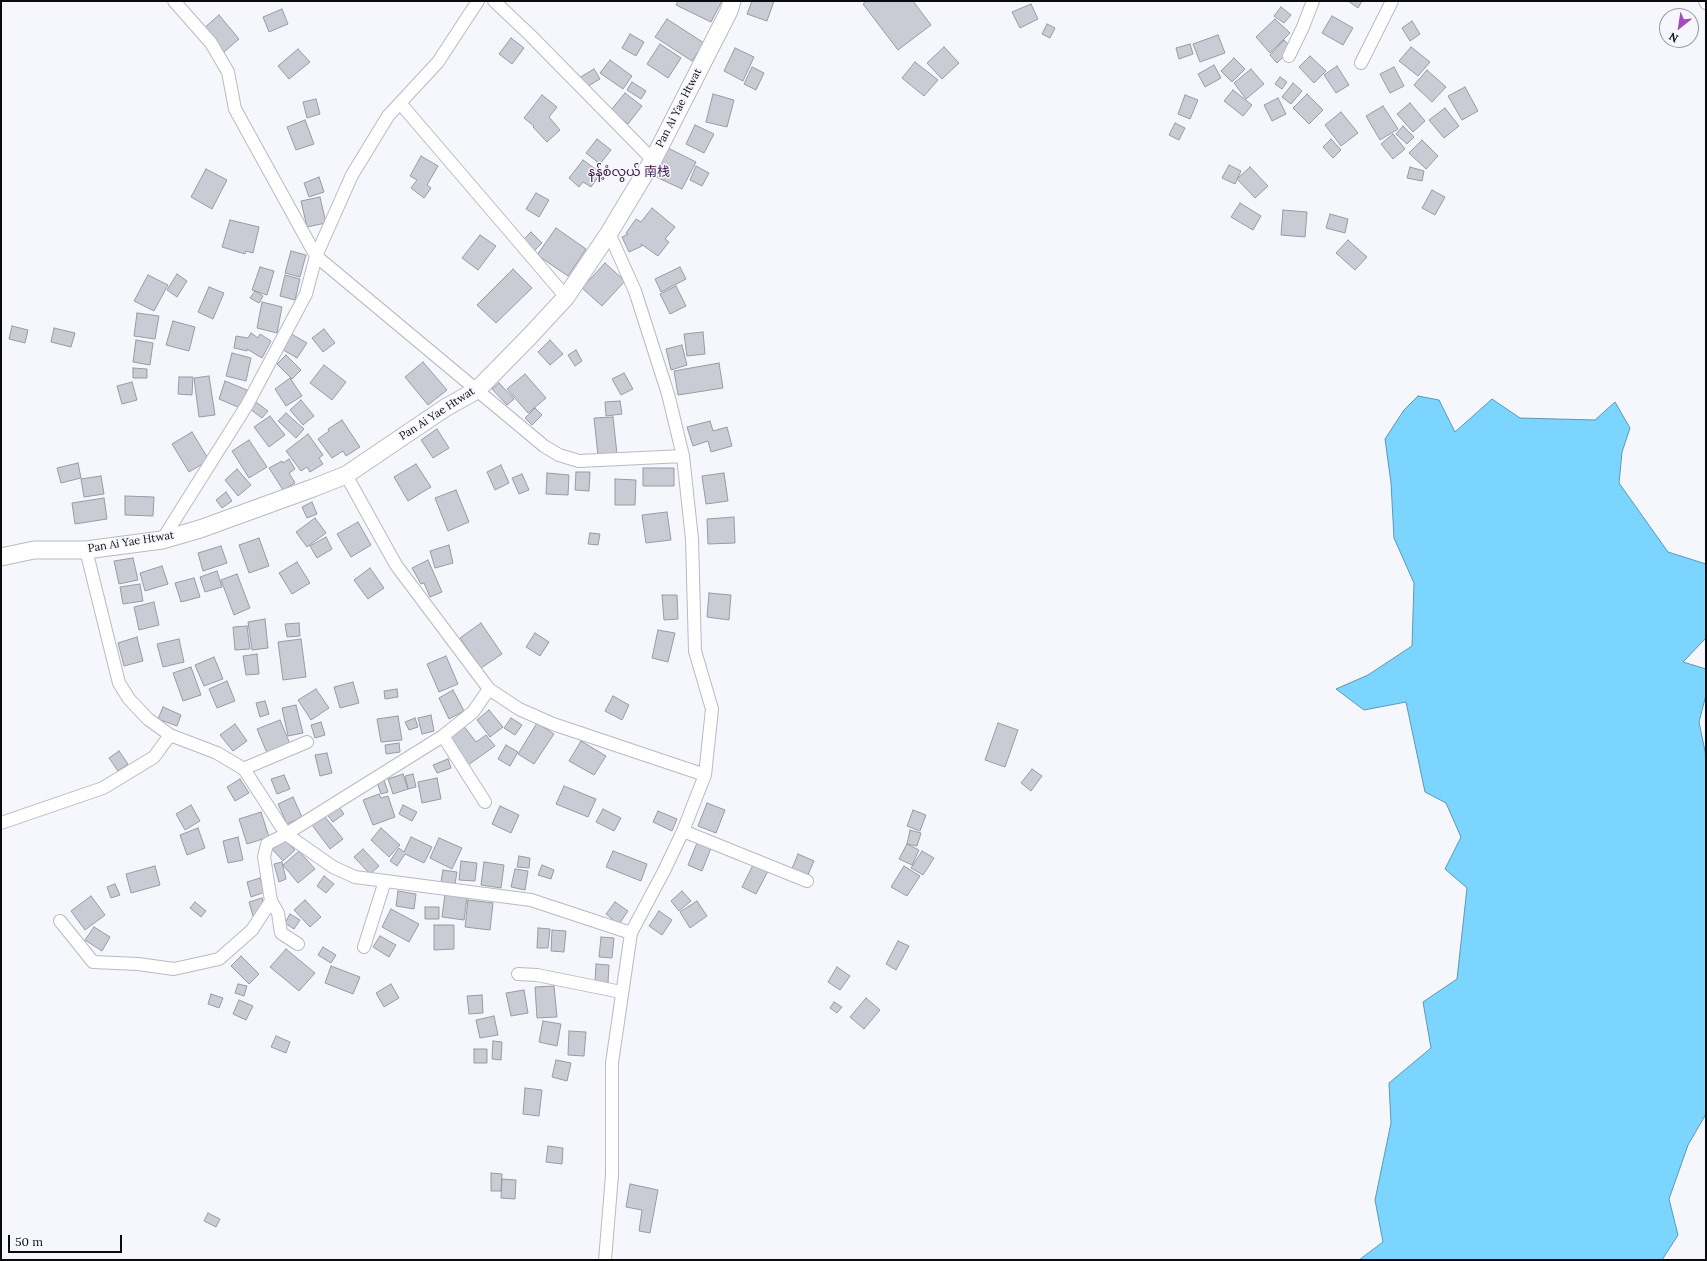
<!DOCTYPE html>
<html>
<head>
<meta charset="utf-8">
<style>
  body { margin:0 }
  #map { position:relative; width:1707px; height:1261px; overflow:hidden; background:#f6f7fd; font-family:Lora,serif }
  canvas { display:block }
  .frame { position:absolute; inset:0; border:2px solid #0b0b0f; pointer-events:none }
  .north { position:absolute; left:1659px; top:8px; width:40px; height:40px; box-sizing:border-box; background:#f6f7fd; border:1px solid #98999e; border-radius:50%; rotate:210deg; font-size:11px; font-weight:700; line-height:16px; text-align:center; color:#0b0b0f }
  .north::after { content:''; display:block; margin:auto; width:14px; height:18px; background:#a34dba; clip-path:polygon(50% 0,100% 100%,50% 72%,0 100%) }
  .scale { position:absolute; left:8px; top:1235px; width:114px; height:18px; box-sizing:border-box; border:2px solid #0b0b0f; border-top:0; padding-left:5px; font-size:12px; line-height:14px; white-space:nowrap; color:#0b0b0f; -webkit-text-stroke:3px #f6f7fd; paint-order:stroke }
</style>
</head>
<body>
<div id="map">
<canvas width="1707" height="1261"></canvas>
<div class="frame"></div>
<div class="north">N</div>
<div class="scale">50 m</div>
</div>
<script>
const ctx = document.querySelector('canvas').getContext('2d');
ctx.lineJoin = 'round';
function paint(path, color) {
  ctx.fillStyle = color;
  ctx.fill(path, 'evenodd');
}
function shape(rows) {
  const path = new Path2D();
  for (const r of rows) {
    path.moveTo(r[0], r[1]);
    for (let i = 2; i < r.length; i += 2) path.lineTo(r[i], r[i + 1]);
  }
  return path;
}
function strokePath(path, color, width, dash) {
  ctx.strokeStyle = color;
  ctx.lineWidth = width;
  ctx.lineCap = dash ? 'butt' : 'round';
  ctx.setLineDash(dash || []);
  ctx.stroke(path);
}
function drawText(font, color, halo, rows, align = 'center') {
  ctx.font = font + ' Lora,"Noto Sans SC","Noto Sans Myanmar",serif';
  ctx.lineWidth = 3;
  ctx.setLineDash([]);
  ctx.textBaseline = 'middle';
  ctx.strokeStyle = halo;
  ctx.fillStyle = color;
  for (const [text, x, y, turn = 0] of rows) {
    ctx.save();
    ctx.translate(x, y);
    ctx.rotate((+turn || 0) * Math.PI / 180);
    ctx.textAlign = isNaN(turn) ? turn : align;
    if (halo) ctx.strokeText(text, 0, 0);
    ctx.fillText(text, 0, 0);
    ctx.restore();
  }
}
const water = shape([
  [1418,396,1439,400,1455,432,1492,399,1520,418,1595,420,1615,402,1630,428,1622,452,1619,483,1668,552,1706,564,1706,638,1683,662,1706,669,1706,695,1699,722,1706,756,1706,1114,1688,1145,1669,1199,1678,1235,1662,1260,1359,1260,1383,1242,1375,1200,1391,1123,1389,1083,1431,1048,1423,1002,1457,979,1467,888,1445,869,1461,837,1446,803,1425,792,1406,702,1364,710,1336,689,1368,675,1412,646,1414,583,1394,538,1391,483,1385,439,1404,410,1418,396]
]);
paint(water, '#7bd5fe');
strokePath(water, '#5998b6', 1);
const building = shape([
  [678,1,722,1,711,22,676,5,678,1],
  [752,1,774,1,767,21,747,14,752,1],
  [867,1,913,1,931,25,898,50,863,4,867,1],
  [1348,1,1362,1,1358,8,1348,1],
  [1031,4,1038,19,1020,28,1012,12,1031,4],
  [1281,7,1291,15,1284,23,1274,16,1281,7],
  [282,9,288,24,269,32,263,17,282,9],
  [219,15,239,39,224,52,203,29,219,15],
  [1332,16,1353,28,1343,45,1322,33,1332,16],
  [667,19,704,43,692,61,655,37,667,19],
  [1275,19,1290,33,1270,53,1256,37,1275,19],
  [1412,21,1420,34,1410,41,1402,28,1412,21],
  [1047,24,1055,28,1050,38,1042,34,1047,24],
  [630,34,644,42,636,56,622,48,630,34],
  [1218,35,1225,53,1200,62,1193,44,1218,35],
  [511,38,524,48,512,64,499,54,511,38],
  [1284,40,1292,48,1277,63,1270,55,1284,40],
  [660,44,681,58,668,78,647,64,660,44],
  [1190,44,1193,54,1179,59,1176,48,1190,44],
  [944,47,959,63,942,79,927,63,944,47],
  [1411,47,1430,62,1418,76,1399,61,1411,47],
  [735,48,754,57,743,81,724,71,735,48],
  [298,49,310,62,289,79,278,66,298,49],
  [1310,56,1326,71,1314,83,1299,67,1310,56],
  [1234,58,1245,69,1232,82,1221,71,1234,58],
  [610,60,632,76,623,89,600,73,610,60],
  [915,62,938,80,924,96,902,78,915,62],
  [1214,65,1221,78,1205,87,1198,74,1214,65],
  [1337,66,1349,85,1336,93,1324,75,1337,66],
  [752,67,764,73,756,90,744,84,752,67],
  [1394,67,1404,86,1390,93,1380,74,1394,67],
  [594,69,600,79,585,88,579,78,594,69],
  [1251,69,1264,84,1246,99,1234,83,1251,69],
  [1427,70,1446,87,1432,102,1414,85,1427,70],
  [1280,77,1287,82,1282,89,1275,84,1280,77],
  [632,82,646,91,641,99,627,90,632,82],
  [1293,83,1302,91,1291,104,1282,97,1293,83],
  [1465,87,1478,111,1462,120,1448,96,1465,87],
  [1233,90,1252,105,1243,116,1224,101,1233,90],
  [625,93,642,106,628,124,611,110,625,93],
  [713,94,734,100,727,127,706,122,713,94],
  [1307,94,1323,110,1309,124,1293,108,1307,94],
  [542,95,557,107,549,117,560,130,547,142,533,127,534,126,524,118,542,95],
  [1185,95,1198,100,1190,119,1178,114,1185,95],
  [1278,98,1286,114,1272,121,1264,105,1278,98],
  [316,99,320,114,307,118,303,102,316,99],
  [1410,103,1425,121,1413,132,1397,114,1410,103],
  [1383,106,1398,129,1380,140,1366,116,1383,106],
  [1445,108,1459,126,1444,138,1429,120,1445,108],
  [1341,112,1358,133,1341,146,1325,125,1341,112],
  [305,120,314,144,296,150,287,127,305,120],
  [1175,123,1185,128,1179,140,1169,135,1175,123],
  [695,125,714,134,704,153,686,144,695,125],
  [1403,126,1414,137,1407,144,1396,134,1403,126],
  [1393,134,1405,149,1393,159,1381,144,1393,134],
  [597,139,611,150,600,164,586,153,597,139],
  [1331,139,1341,150,1333,158,1323,147,1331,139],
  [1422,140,1438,156,1426,169,1409,153,1422,140],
  [668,148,696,162,682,189,654,176,668,148],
  [421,156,438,166,427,185,431,188,424,198,411,188,417,180,410,176,421,156],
  [583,160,601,173,591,187,583,182,579,187,569,178,583,160],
  [1229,165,1241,171,1235,184,1222,178,1229,165],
  [696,166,709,173,702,186,690,180,696,166],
  [1250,167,1268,186,1255,198,1237,179,1250,167],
  [1410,167,1424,171,1422,181,1407,178,1410,167],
  [206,169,227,180,212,209,191,197,206,169],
  [319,177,324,192,309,197,304,183,319,177],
  [1432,190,1445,197,1435,215,1422,208,1432,190],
  [536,193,549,200,539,217,526,209,536,193],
  [320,197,326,223,307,227,301,201,320,197],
  [1240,203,1261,216,1253,230,1231,217,1240,203],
  [652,208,675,227,665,239,669,242,658,256,641,244,642,246,629,252,622,237,628,234,626,233,636,219,641,222,652,208],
  [1283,210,1307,212,1305,237,1281,235,1283,210],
  [1330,214,1348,219,1345,233,1326,228,1330,214],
  [230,220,259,227,253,253,246,251,245,254,222,247,230,220],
  [556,228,586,249,568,276,537,255,556,228],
  [531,232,542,243,533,252,522,241,531,232],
  [480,235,496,246,478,270,462,258,480,235],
  [1348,240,1367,257,1355,270,1336,253,1348,240],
  [291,251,306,255,300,277,285,273,291,251],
  [605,263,625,281,602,306,582,288,605,263],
  [260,267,274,271,267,295,252,290,260,267],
  [680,267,686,279,661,292,655,279,680,267],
  [513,269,532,288,496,323,477,305,513,269],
  [177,274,187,281,177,297,167,290,177,274],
  [148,275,168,285,154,311,134,301,148,275],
  [285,275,300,279,295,300,280,296,285,275],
  [676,286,686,306,670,314,660,294,676,286],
  [209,287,224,293,213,319,198,312,209,287],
  [255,291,263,296,259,303,250,298,255,291],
  [262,302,282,307,277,333,257,328,262,302],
  [137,313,159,316,155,339,134,336,137,313],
  [173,321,195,327,189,351,166,345,173,321],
  [12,326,28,330,25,343,9,339,12,326],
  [54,328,75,333,71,347,51,342,54,328],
  [324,329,335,343,323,352,312,338,324,329],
  [288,332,307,343,297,358,280,348,288,332],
  [703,332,705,354,687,356,684,334,703,332],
  [251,333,258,338,260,334,271,341,262,358,247,349,247,351,234,348,236,336,248,338,251,333],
  [136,340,153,343,150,365,133,362,136,340],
  [550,340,563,354,550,365,538,352,550,340],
  [682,345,687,365,671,370,666,349,682,345],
  [576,350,582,361,575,366,568,355,576,350],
  [232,353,251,358,246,381,226,376,232,353],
  [286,355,301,370,292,379,277,364,286,355],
  [423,362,447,390,428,405,405,377,423,362],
  [719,363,723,388,678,395,674,371,719,363],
  [324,365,346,382,332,400,310,383,324,365],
  [133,368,147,369,147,378,133,378,133,368],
  [624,373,633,389,621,395,612,379,624,373],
  [525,374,546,398,528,413,507,389,525,374],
  [209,376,215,415,199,417,194,378,209,376],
  [179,377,193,377,192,395,178,394,179,377],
  [290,378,302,396,286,406,275,389,290,378],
  [225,381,247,390,240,408,219,399,225,381],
  [132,382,137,400,122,404,117,386,132,382],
  [499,383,514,399,507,405,492,389,499,383],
  [301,400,314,416,303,425,290,410,301,400],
  [620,401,622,414,606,416,605,402,620,401],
  [256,402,268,411,262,418,250,409,256,402],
  [535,408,542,415,532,425,525,418,535,408],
  [286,413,304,429,296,438,278,421,286,413],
  [270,416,285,435,269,447,254,427,270,416],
  [613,417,617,454,598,456,594,418,613,417],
  [342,420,360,447,346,456,343,451,332,458,318,439,329,431,328,429,342,420],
  [710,421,713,431,727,427,732,446,711,452,708,441,693,446,687,427,710,421],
  [437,429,449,448,433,458,421,440,437,429],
  [192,432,209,460,189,472,172,444,192,432],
  [308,434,323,455,319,458,323,464,310,472,307,467,301,471,286,451,308,434],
  [249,440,267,467,249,478,232,451,249,440],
  [289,459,295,469,289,473,295,483,283,490,269,468,282,461,283,463,289,459],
  [78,463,81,478,61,483,57,468,78,463],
  [416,464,431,487,408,501,394,477,416,464],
  [501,465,509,483,495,490,487,472,501,465],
  [643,468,674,468,674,486,643,486,643,468],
  [237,469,251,485,238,496,225,480,237,469],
  [576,472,590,472,589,491,575,490,576,472],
  [547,473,569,475,568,495,546,494,547,473],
  [724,473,728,501,706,504,702,476,724,473],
  [522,474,529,490,519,494,512,478,522,474],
  [101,476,104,494,84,497,81,479,101,476],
  [615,479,636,480,635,505,615,505,615,479],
  [456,490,469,522,448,531,435,498,456,490],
  [226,492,232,501,222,508,216,500,226,492],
  [125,496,154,497,153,516,125,515,125,496],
  [104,498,107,519,75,524,72,503,104,498],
  [312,502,317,514,307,518,302,507,312,502],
  [667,512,671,540,646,543,642,515,667,512],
  [734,517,735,543,708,544,707,519,734,517],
  [315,518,326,533,307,547,296,532,315,518],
  [358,522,371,545,351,557,337,534,358,522],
  [590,533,600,534,598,545,588,544,590,533],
  [326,537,332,549,317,558,310,546,326,537],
  [259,538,269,566,249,573,239,545,259,538],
  [449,545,453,563,435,568,430,551,449,545],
  [221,546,227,563,203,571,198,553,221,546],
  [133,558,138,580,119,584,114,561,133,558],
  [428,560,442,592,430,597,424,583,421,584,412,568,428,560],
  [297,562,310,583,292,594,279,573,297,562],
  [162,566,168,584,145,591,140,573,162,566],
  [370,568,384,588,368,599,354,580,370,568],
  [217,571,222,587,205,592,200,577,217,571],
  [237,574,250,608,234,615,221,580,237,574],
  [194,578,200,597,181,602,175,583,194,578],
  [140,584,143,601,123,604,120,587,140,584],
  [709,593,731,595,729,620,707,617,709,593],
  [662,595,677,595,678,619,664,620,662,595],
  [154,602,159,625,139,630,134,607,154,602],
  [265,619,268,648,252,650,248,622,265,619],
  [299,623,300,636,287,637,285,624,299,623],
  [481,623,502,654,481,668,460,638,481,623],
  [247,626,250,649,235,650,233,627,247,626],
  [658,630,675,633,668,662,652,658,658,630],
  [535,633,549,642,540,656,526,647,535,633],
  [137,637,143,661,124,666,118,643,137,637],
  [179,639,184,662,163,667,157,644,179,639],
  [301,639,306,677,283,680,278,642,301,639],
  [257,654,259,674,246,675,243,656,257,654],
  [446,656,458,684,439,692,427,664,446,656],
  [214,657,223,679,204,686,195,665,214,657],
  [191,667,201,695,183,701,173,673,191,667],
  [227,681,235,701,217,708,209,689,227,681],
  [353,682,359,703,340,708,334,687,353,682],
  [316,689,329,708,311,720,298,700,316,689],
  [397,689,398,697,385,699,384,691,397,689],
  [453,690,464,711,449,719,439,698,453,690],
  [613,696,629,705,622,720,605,711,613,696],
  [265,701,269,714,260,717,256,703,265,701],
  [296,705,303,733,288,736,282,708,296,705],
  [163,707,181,715,177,726,158,719,163,707],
  [489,710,503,727,490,737,477,720,489,710],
  [431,715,434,731,422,734,418,718,431,715],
  [398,716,402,740,381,742,377,719,398,716],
  [415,718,418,727,409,730,405,722,415,718],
  [511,718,522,725,515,735,504,728,511,718],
  [280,720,290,744,267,753,257,729,280,720],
  [321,722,325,735,315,738,311,725,321,722],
  [537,723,554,734,534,764,518,754,537,723],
  [998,723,1018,730,1005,767,985,760,998,723],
  [235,724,247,741,233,751,220,735,235,724],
  [463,725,476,742,486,735,495,746,468,765,454,745,456,744,449,735,463,725],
  [581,741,606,756,594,775,569,761,581,741],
  [399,743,400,752,386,754,385,745,399,743],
  [506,745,518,752,510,766,498,759,506,745],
  [119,751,128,764,118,771,109,758,119,751],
  [327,753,332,773,320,776,315,755,327,753],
  [448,759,451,768,437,773,433,765,448,759],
  [1032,769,1042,776,1031,791,1021,783,1032,769],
  [403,774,408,789,393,794,388,779,403,774],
  [413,774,416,787,408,789,405,776,413,774],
  [284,775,290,789,277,794,271,779,284,775],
  [437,778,441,799,422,803,418,782,437,778],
  [240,779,249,793,235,801,227,787,240,779],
  [384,780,388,792,381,794,377,782,384,780],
  [564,786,596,799,588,817,556,804,564,786],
  [379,794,381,798,388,796,395,817,373,825,363,800,379,794],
  [293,797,302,817,287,824,278,804,293,797],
  [336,803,344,814,333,822,325,812,336,803],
  [707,803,725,810,716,833,698,826,707,803],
  [191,805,200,821,185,830,176,814,191,805],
  [403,805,417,812,412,821,399,814,403,805],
  [500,806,519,815,511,833,492,824,500,806],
  [603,809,621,818,614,831,596,822,603,809],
  [913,810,926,815,920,831,907,826,913,810],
  [658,811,677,819,672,831,653,822,658,811],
  [261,812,269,837,247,844,239,819,261,812],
  [321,812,343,839,330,849,309,821,321,812],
  [198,828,205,848,187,855,180,835,198,828],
  [381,828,400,845,389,857,371,840,381,828],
  [910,830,921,833,917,846,907,844,910,830],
  [238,837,243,860,228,863,223,841,238,837],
  [411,837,432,847,424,863,405,854,397,866,390,861,399,848,404,852,411,837],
  [439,838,462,848,452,869,430,858,439,838],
  [284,839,295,850,283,861,272,849,284,839],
  [697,843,711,848,702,871,688,865,697,843],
  [907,844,919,850,912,865,899,859,907,844],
  [363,849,379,866,370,874,354,857,363,849],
  [299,851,315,869,298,883,283,865,299,851],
  [613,851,647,864,641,881,606,867,613,851],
  [922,851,934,858,923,875,911,868,922,851],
  [798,854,814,861,807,877,791,871,798,854],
  [519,856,530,858,529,868,517,867,519,856],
  [461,861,477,863,475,881,459,880,461,861],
  [282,862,286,879,279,882,274,864,282,862],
  [484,862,504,865,501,888,481,885,484,862],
  [754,863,768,871,756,894,742,887,754,863],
  [542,865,554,870,551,879,538,875,542,865],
  [155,866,160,885,131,893,126,874,155,866],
  [904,866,920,876,907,896,891,887,904,866],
  [515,869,528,871,525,890,511,887,515,869],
  [443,870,457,872,455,884,441,882,443,870],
  [324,876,334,884,326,893,317,886,324,876],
  [260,878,265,892,251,897,247,882,260,878],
  [115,884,120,895,111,898,107,887,115,884],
  [398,891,416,894,414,909,396,906,398,891],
  [682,891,691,901,679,911,671,901,682,891],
  [445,894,467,897,464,920,442,917,445,894],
  [91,896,105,915,85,930,71,911,91,896],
  [262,898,266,913,253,916,249,902,262,898],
  [305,900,321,917,310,927,294,910,305,900],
  [468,900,493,903,490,930,465,927,468,900],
  [697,901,707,916,690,928,680,912,697,901],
  [195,902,206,911,201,917,190,908,195,902],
  [615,902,628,911,619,924,606,914,615,902],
  [425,907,439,907,439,919,425,919,425,907],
  [391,909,419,924,409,942,382,927,391,909],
  [659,911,672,920,662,935,649,926,659,911],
  [290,914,300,920,294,929,285,923,290,914],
  [434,925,454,925,454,949,434,950,434,925],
  [94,927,110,937,102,951,85,940,94,927],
  [538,928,550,929,548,948,537,948,538,928],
  [552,930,566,931,564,952,551,951,552,930],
  [380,936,396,945,389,957,373,947,380,936],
  [601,937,614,938,612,958,599,957,601,937],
  [898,941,909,946,896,970,886,964,898,941],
  [323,947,336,955,331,963,318,955,323,947],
  [286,949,315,973,299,991,270,967,286,949],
  [241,956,259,974,249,984,231,966,241,956],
  [596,964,609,965,608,983,595,982,596,964],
  [331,966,360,977,353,994,325,983,331,966],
  [837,967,850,976,840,990,828,982,837,967],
  [238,984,247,986,244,996,235,993,238,984],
  [391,984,399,998,384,1007,376,993,391,984],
  [554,986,557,1017,537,1018,535,987,554,986],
  [524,990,528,1013,511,1016,506,993,524,990],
  [211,994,223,998,219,1008,208,1004,211,994],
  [482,995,483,1013,469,1014,467,996,482,995],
  [866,998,880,1010,864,1029,850,1017,866,998],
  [239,1000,253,1006,246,1020,233,1014,239,1000],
  [834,1002,842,1007,837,1013,830,1008,834,1002],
  [494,1016,498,1035,480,1038,476,1020,494,1016],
  [543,1021,561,1024,557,1046,539,1042,543,1021],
  [569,1031,586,1032,584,1056,568,1055,569,1031],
  [276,1036,290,1042,286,1053,271,1047,276,1036],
  [493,1041,502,1042,501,1060,492,1059,493,1041],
  [474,1049,487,1049,487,1063,474,1063,474,1049],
  [556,1060,571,1063,567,1081,552,1077,556,1060],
  [525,1088,542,1090,539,1116,523,1114,525,1088],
  [548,1146,563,1148,562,1164,546,1162,548,1146],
  [491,1173,502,1174,501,1191,491,1191,491,1173],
  [502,1179,516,1180,515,1199,501,1198,502,1179],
  [630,1184,658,1190,650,1233,639,1231,642,1210,626,1207,630,1184],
  [208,1213,220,1219,216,1227,204,1221,208,1213]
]);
paint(building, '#c9cbd5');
strokePath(building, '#999ba4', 1);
const street = shape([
  [174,1,211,43,228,72,235,109,316,256,544,446,559,455,579,461,683,456],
  [494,1,529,34,653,160],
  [1705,1,1706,3],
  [1289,56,1303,27,1313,1],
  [1361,63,1392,1],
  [400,103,566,297],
  [346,475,396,565,489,689,519,709,553,724,705,775],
  [162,540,247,405,306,294,316,256,352,175,388,116,438,62,478,1],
  [86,550,119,683,129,699,148,719,170,735,217,753,244,769,286,834,333,867,355,877,531,900,631,933],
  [443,736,485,802],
  [243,769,307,742],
  [1,823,103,788,154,757,170,735],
  [683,831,807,881],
  [60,921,93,962,138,964,174,969,219,959,252,930,271,901],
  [298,944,281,933,278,913,271,901,264,857,267,844,286,834,443,736,473,712,489,689],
  [364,947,385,881],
  [518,974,537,975,621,992],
  [605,1260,612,1175,612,1063,631,933,664,871,683,831,705,775,712,709,695,651,692,539,683,456,668,394,635,291,609,233]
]);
const secondary = shape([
  [1,557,34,550,86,550,162,540,200,529,313,488,346,475,445,408,477,390,530,336,566,297,609,233,653,160,729,11,732,1]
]);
strokePath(street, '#b8bac4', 14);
strokePath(secondary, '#b8bac4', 19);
strokePath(street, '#fff', 12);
strokePath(secondary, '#fff', 17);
drawText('11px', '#0b0b0f', '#f6f7fd', [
  ["Pan Ai Yae Htwat",679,108,-63],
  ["Pan Ai Yae Htwat",437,414,-33],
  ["Pan Ai Yae Htwat",131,542,-9]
]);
drawText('13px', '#3e1549', '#f6f7fd', [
  ["နန့်စံလွယ် 南栈",629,172]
]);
</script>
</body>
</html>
